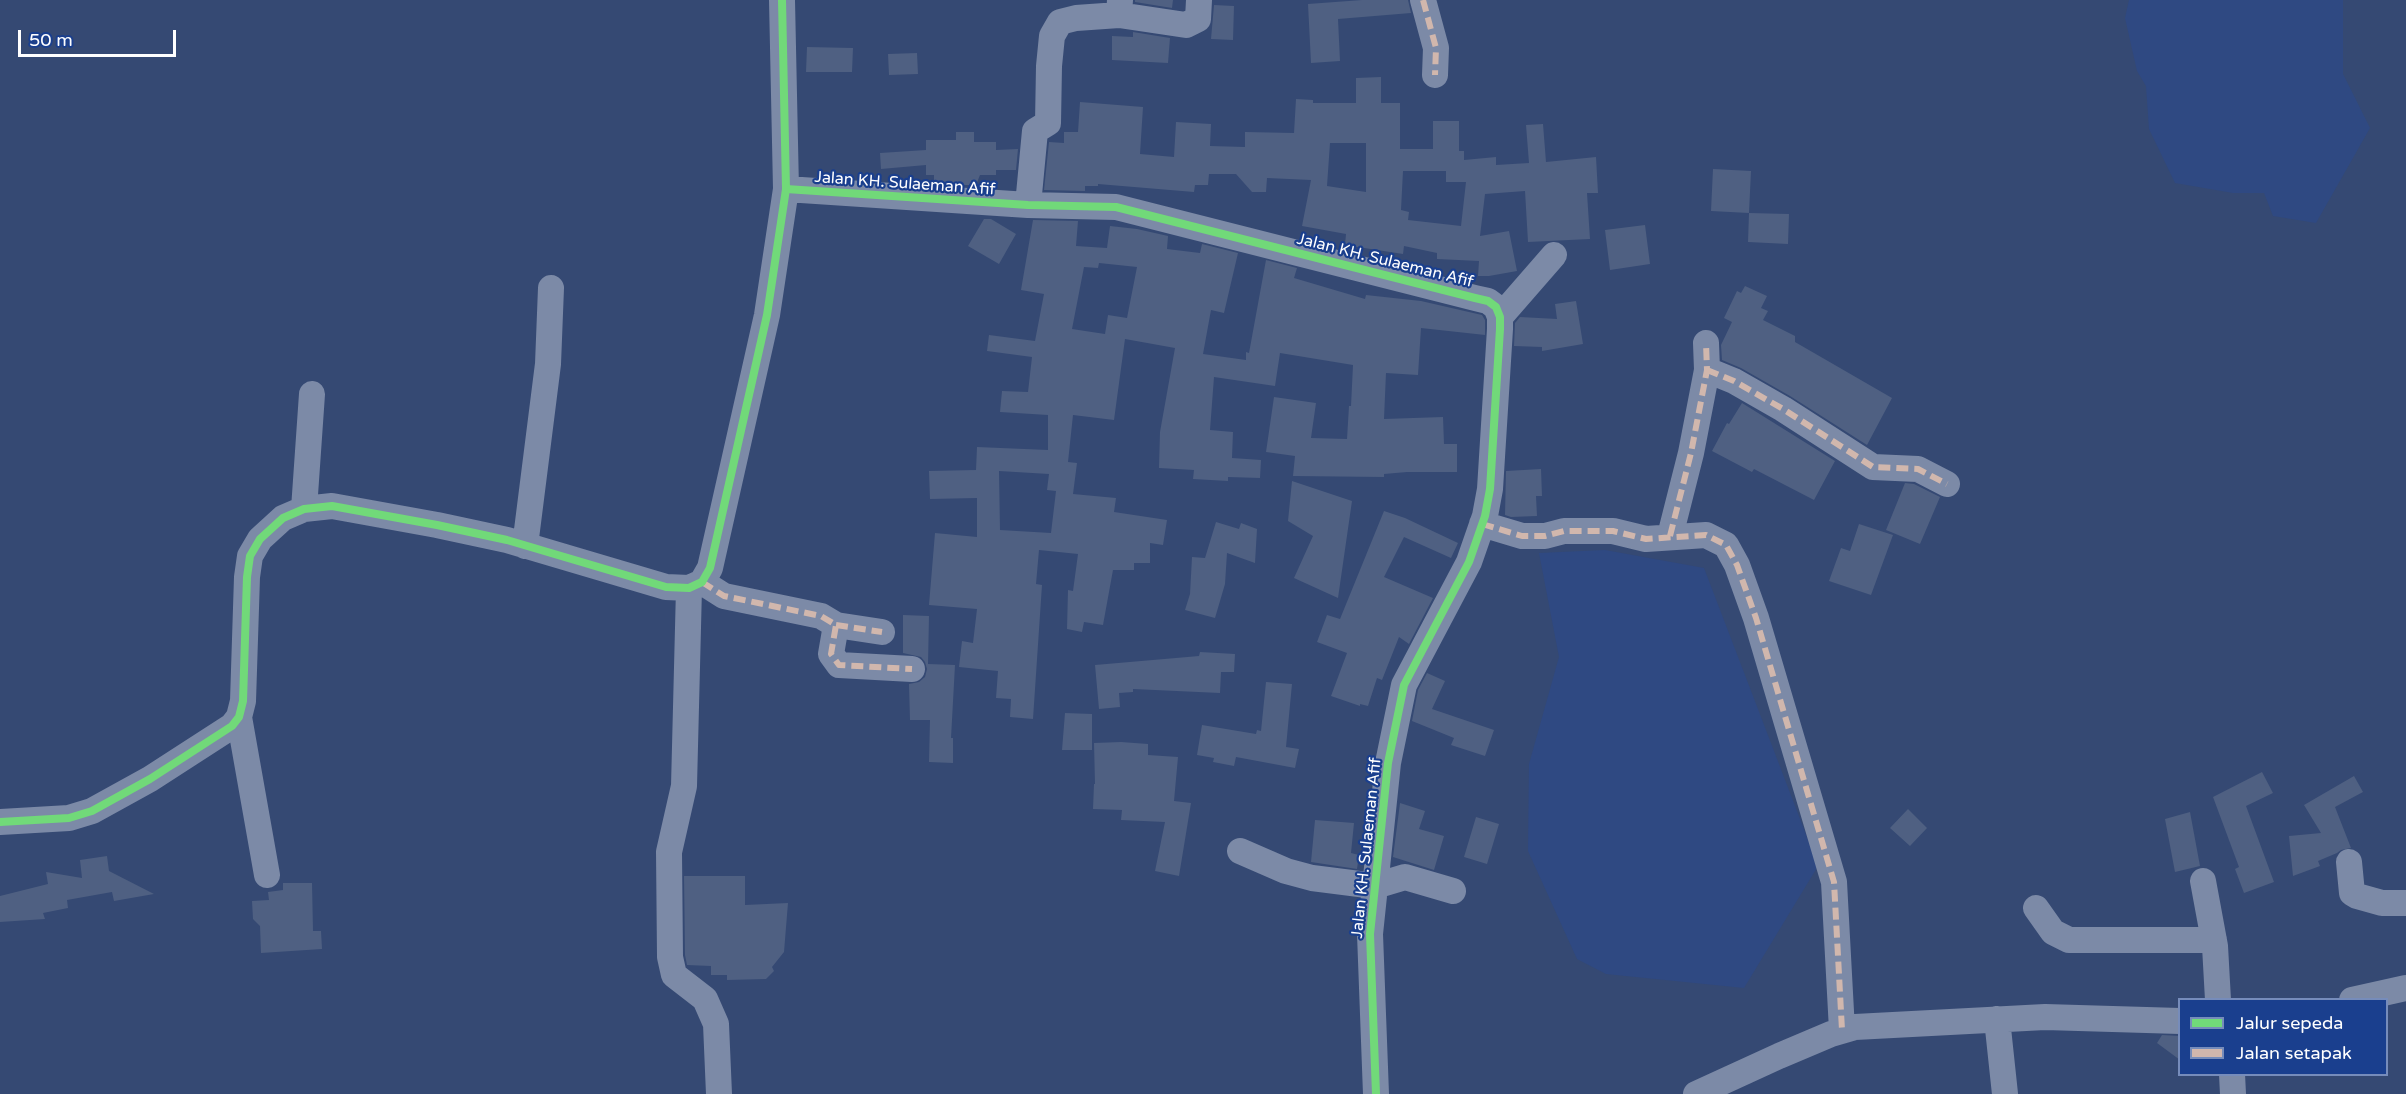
<!DOCTYPE html>
<html>
<head>
<meta charset="utf-8">
<style>
  body { margin:0 }
  #map { position:relative; width:2406px; height:1094px; overflow:hidden; background:#354973; font-family:"Varela Round",sans-serif }
  canvas { display:block }
  .legend { position:absolute; left:2178px; top:998px; width:210px; height:78px; box-sizing:border-box; background:#1a3f8e; border:2px solid #768cbb; margin:0; padding:8px 10px; list-style:none; font-size:18px; color:#fff }
  .legend li { display:flex; align-items:center; gap:12px; height:30px }
  .legend b { width:30px; border:2px solid #768cbb }
  .scale { position:absolute; left:18px; top:30px; width:158px; height:27px; box-sizing:border-box; border:3px solid #fff; border-top:0; padding-left:8px; font-size:18px; line-height:21px; white-space:nowrap; color:#fff; -webkit-text-stroke:4px #1a3f8e; paint-order:stroke }
</style>
</head>
<body>
<div id="map">
<canvas width="2406" height="1094"></canvas>
<ul class="legend">
<li><b style="height:8px;background:#71d979"></b>Jalur sepeda</li>
<li><b style="height:8px;background:#d1b7ad"></b>Jalan setapak</li>
</ul>
<div class="scale">50 m</div>
</div>
<script>
const ctx = document.querySelector('canvas').getContext('2d');
ctx.lineJoin = 'round';
function paint(path, color) {
  ctx.fillStyle = color;
  ctx.fill(path, 'evenodd');
}
function shape(rows) {
  const path = new Path2D();
  for (const r of rows) {
    path.moveTo(r[0], r[1]);
    for (let i = 2; i < r.length; i += 2) path.lineTo(r[i], r[i + 1]);
  }
  return path;
}
function strokePath(path, color, width, dash) {
  ctx.strokeStyle = color;
  ctx.lineWidth = width;
  ctx.lineCap = dash ? 'butt' : 'round';
  ctx.setLineDash(dash || []);
  ctx.stroke(path);
}
function drawText(font, color, halo, rows, align = 'center') {
  ctx.font = font + ' "Varela Round",sans-serif';
  ctx.lineWidth = 4.5;
  ctx.setLineDash([]);
  ctx.textBaseline = 'middle';
  ctx.strokeStyle = halo;
  ctx.fillStyle = color;
  for (const [text, x, y, turn = 0] of rows) {
    ctx.save();
    ctx.translate(x, y);
    ctx.rotate((+turn || 0) * Math.PI / 180);
    ctx.textAlign = isNaN(turn) ? turn : align;
    if (halo) ctx.strokeText(text, 0, 0);
    ctx.fillText(text, 0, 0);
    ctx.restore();
  }
}
paint(shape([
  [2129,0,2343,0,2343,74,2370,128,2316,223,2273,216,2264,193,2233,193,2175,183,2149,129,2146,86,2137,71,2125,18],
  [1605,550,1704,568,1818,866,1744,988,1606,974,1577,959,1528,851,1529,764,1559,657,1539,553]
]), '#2f4982');
paint(shape([
  [1135,0,1173,0,1172,8,1135,2],
  [1362,0,1408,0,1411,13,1338,19,1340,61,1311,63,1308,4],
  [1214,5,1234,6,1233,40,1211,39],
  [1133,32,1170,38,1168,63,1112,60,1112,36,1133,37],
  [807,47,853,48,852,72,806,72],
  [917,53,918,74,889,75,888,54],
  [1381,77,1381,103,1400,103,1400,149,1433,149,1433,121,1459,121,1459,151,1464,151,1464,160,1496,157,1496,165,1529,163,1526,125,1543,124,1546,162,1596,157,1598,193,1587,193,1590,239,1528,242,1525,191,1485,194,1480,236,1509,231,1517,271,1489,276,1478,276,1479,261,1437,259,1437,253,1404,246,1403,254,1345,245,1346,234,1302,226,1311,180,1267,178,1266,192,1252,192,1236,174,1209,174,1208,185,1195,185,1194,192,1098,184,1098,186,1085,186,1085,191,1044,190,1049,142,1064,143,1064,132,1078,132,1080,102,1143,107,1140,154,1174,157,1176,122,1211,124,1210,146,1245,147,1245,132,1294,133,1296,99,1313,100,1313,103,1356,103,1356,78],
  [1330,143,1366,143,1366,192,1327,186],
  [1403,171,1446,171,1446,182,1466,182,1461,226,1408,220,1409,212,1401,210],
  [956,132,974,132,974,142,996,142,996,150,1018,149,1016,170,996,170,996,175,980,175,976,185,956,185,934,184,934,175,926,175,926,165,881,169,880,153,926,150,926,140,956,140],
  [1713,169,1751,171,1749,213,1711,211],
  [1749,213,1789,214,1788,244,1748,242],
  [984,219,991,219,1016,234,999,264,968,246],
  [1033,220,1078,221,1076,246,1107,248,1110,226,1137,229,1168,236,1167,249,1200,253,1202,244,1238,253,1224,313,1211,310,1203,354,1246,360,1246,352,1249,353,1266,260,1297,268,1294,278,1365,299,1366,295,1421,301,1482,315,1485,320,1485,335,1421,328,1418,375,1386,373,1384,419,1443,417,1444,444,1457,444,1457,472,1407,472,1384,474,1384,477,1293,476,1295,456,1266,452,1274,397,1316,403,1311,438,1347,439,1349,406,1351,406,1353,365,1280,353,1275,386,1214,377,1210,430,1233,432,1232,458,1261,460,1260,478,1228,477,1228,481,1193,479,1194,470,1159,468,1160,432,1175,348,1125,339,1114,420,1073,415,1068,462,1077,463,1073,494,1116,498,1114,512,1167,520,1163,545,1150,543,1150,563,1134,563,1134,570,1113,570,1103,625,1084,622,1082,632,1067,629,1068,590,1073,591,1078,554,1039,550,1036,584,1042,585,1033,719,1010,717,1011,699,996,698,998,671,959,667,962,641,973,643,977,609,929,605,935,533,977,537,977,498,930,499,929,471,976,470,977,447,1048,450,1048,415,1000,412,1002,391,1028,392,1032,357,987,351,989,335,1035,341,1044,294,1021,290],
  [1099,263,1137,267,1127,318,1108,315,1105,334,1072,329,1084,267,1098,268],
  [999,471,1049,474,1047,490,1056,491,1051,533,1000,530],
  [1645,225,1650,264,1610,270,1605,230],
  [1745,286,1767,296,1761,308,1768,311,1763,320,1795,336,1795,342,1892,398,1867,445,1790,396,1741,368,1722,360,1721,345,1732,322,1724,318,1737,291,1741,293],
  [1576,301,1583,344,1542,351,1542,347,1514,346,1515,323,1520,317,1557,319,1555,304],
  [1742,403,1835,461,1814,500,1754,469,1752,472,1712,451,1727,423,1729,424],
  [1541,469,1542,496,1536,496,1537,516,1511,517,1505,515,1506,471],
  [1292,481,1352,501,1338,598,1294,578,1313,536,1288,521],
  [1905,483,1914,484,1940,497,1920,544,1886,530],
  [1384,511,1405,518,1458,543,1451,558,1404,537,1384,577,1433,598,1409,644,1399,637,1382,680,1377,678,1368,706,1360,704,1360,706,1331,696,1347,653,1317,642,1327,615,1340,619],
  [1216,522,1239,529,1241,523,1257,529,1255,563,1227,553,1225,584,1215,618,1185,610,1190,594,1192,557,1205,558],
  [1859,524,1893,535,1871,595,1829,581,1841,548,1850,551],
  [903,615,929,616,928,664,955,665,951,738,953,738,953,763,929,762,930,720,910,720,909,684,919,682,925,677,927,669,925,662,921,657,903,653],
  [1200,652,1235,654,1234,672,1221,672,1220,693,1133,689,1133,692,1119,693,1120,707,1099,709,1095,665,1199,656],
  [1427,673,1445,681,1432,709,1494,730,1485,756,1451,745,1454,738,1412,721,1418,690],
  [1266,682,1292,684,1286,747,1299,749,1295,768,1236,757,1234,766,1213,762,1214,758,1197,755,1202,725,1256,734,1257,730,1261,731],
  [1065,713,1092,714,1092,750,1062,750],
  [1121,742,1148,744,1148,755,1178,757,1174,801,1191,803,1179,876,1155,871,1165,822,1121,820,1122,810,1093,809,1094,784,1095,784,1094,743],
  [2262,772,2273,793,2246,806,2274,882,2244,893,2235,869,2239,867,2213,797],
  [2354,776,2363,792,2335,807,2351,848,2341,850,2337,853,2318,861,2320,866,2293,876,2289,836,2321,833,2304,805],
  [1400,803,1425,811,1419,829,1444,836,1434,870,1393,857],
  [1908,809,1927,828,1910,846,1890,828],
  [2190,812,2200,866,2175,872,2165,819],
  [1476,817,1499,824,1487,864,1464,857],
  [1315,820,1354,823,1351,853,1359,855,1357,869,1311,862],
  [107,856,109,871,154,894,114,901,112,892,67,900,68,908,43,913,45,919,0,922,0,896,48,884,46,872,82,878,80,860],
  [684,876,745,876,745,905,788,903,784,952,772,967,774,971,766,979,727,980,727,975,711,975,711,966,687,965,685,955],
  [283,883,312,883,313,931,321,931,322,949,261,953,260,926,253,919,252,901,269,900,268,892,283,890],
  [2162,1035,2180,1036,2180,1060,2157,1043]
]), '#4f6082');
strokePath(shape([
  [1423,0,1436,48,1435,75],
  [1119,15,1186,25,1198,19,1199,0],
  [786,189,1028,205,1116,207,1475,298,1488,301,1496,307,1500,317,1500,329,1490,489,1485,516,1469,562,1404,685,1388,763,1370,934,1376,1094],
  [1028,205,1035,131,1048,123,1049,66,1052,36,1060,22,1076,18,1119,15,1120,0],
  [1500,317,1554,255],
  [1707,370,1734,381,1783,409,1873,467,1918,469,1947,484],
  [304,509,312,394],
  [1482,524,1522,536,1545,536,1564,531,1613,531,1646,539,1706,535,1726,545,1737,565,1756,618,1834,882,1842,1030],
  [1670,536,1691,453,1707,370,1706,343],
  [525,546,548,364,551,288],
  [702,582,724,596,821,616,836,625,831,654,839,665,912,669],
  [689,588,684,786,669,852,670,957,674,975,705,999,716,1024,719,1094],
  [836,625,882,632],
  [239,717,267,875],
  [0,822,69,818,92,811,150,779,232,726,239,717,243,701,247,577,250,556,260,539,283,518,304,509,332,506,437,525,507,540,666,587,689,588,702,582,710,568,767,315,786,189,782,0],
  [1240,851,1286,871,1312,878,1375,886,1405,877,1453,891],
  [2349,862,2352,893,2357,896,2382,903,2406,903],
  [2203,881,2215,946,2218,1000],
  [2036,908,2053,932,2069,940,2214,940],
  [2352,1000,2406,988],
  [1997,1019,2005,1094],
  [2232,1074,2233,1094],
  [1696,1094,1779,1056,1831,1034,1855,1027,2045,1017,2180,1021]
]), '#7c8aa7', 26);
strokePath(shape([
  [1423,0,1436,48,1435,75],
  [1707,370,1734,381,1783,409,1873,467,1918,469,1947,484],
  [1482,524,1522,536,1545,536,1564,531,1613,531,1646,539,1706,535,1726,545,1737,565,1756,618,1834,882,1842,1030],
  [1670,536,1691,453,1707,370,1706,343],
  [702,582,724,596,821,616,836,625,831,654,839,665,912,669],
  [836,625,882,632]
]), '#d1b7ad', 6, [12, 6]);
strokePath(shape([
  [786,189,1028,205,1116,207,1475,298,1488,301,1496,307,1500,317,1500,329,1490,489,1485,516,1469,562,1404,685,1388,763,1370,934,1376,1094],
  [0,822,69,818,92,811,150,779,232,726,239,717,243,701,247,577,250,556,260,539,283,518,304,509,332,506,437,525,507,540,666,587,689,588,702,582,710,568,767,315,786,189,782,0]
]), '#71d979', 8);
drawText('16px', '#fff', '#1a3f8e', [
  ["Jalan KH. Sulaeman Afif",905,184,4],
  ["Jalan KH. Sulaeman Afif",1385,261,14],
  ["Jalan KH. Sulaeman Afif",1367,848,-84]
]);
</script>
</body>
</html>
